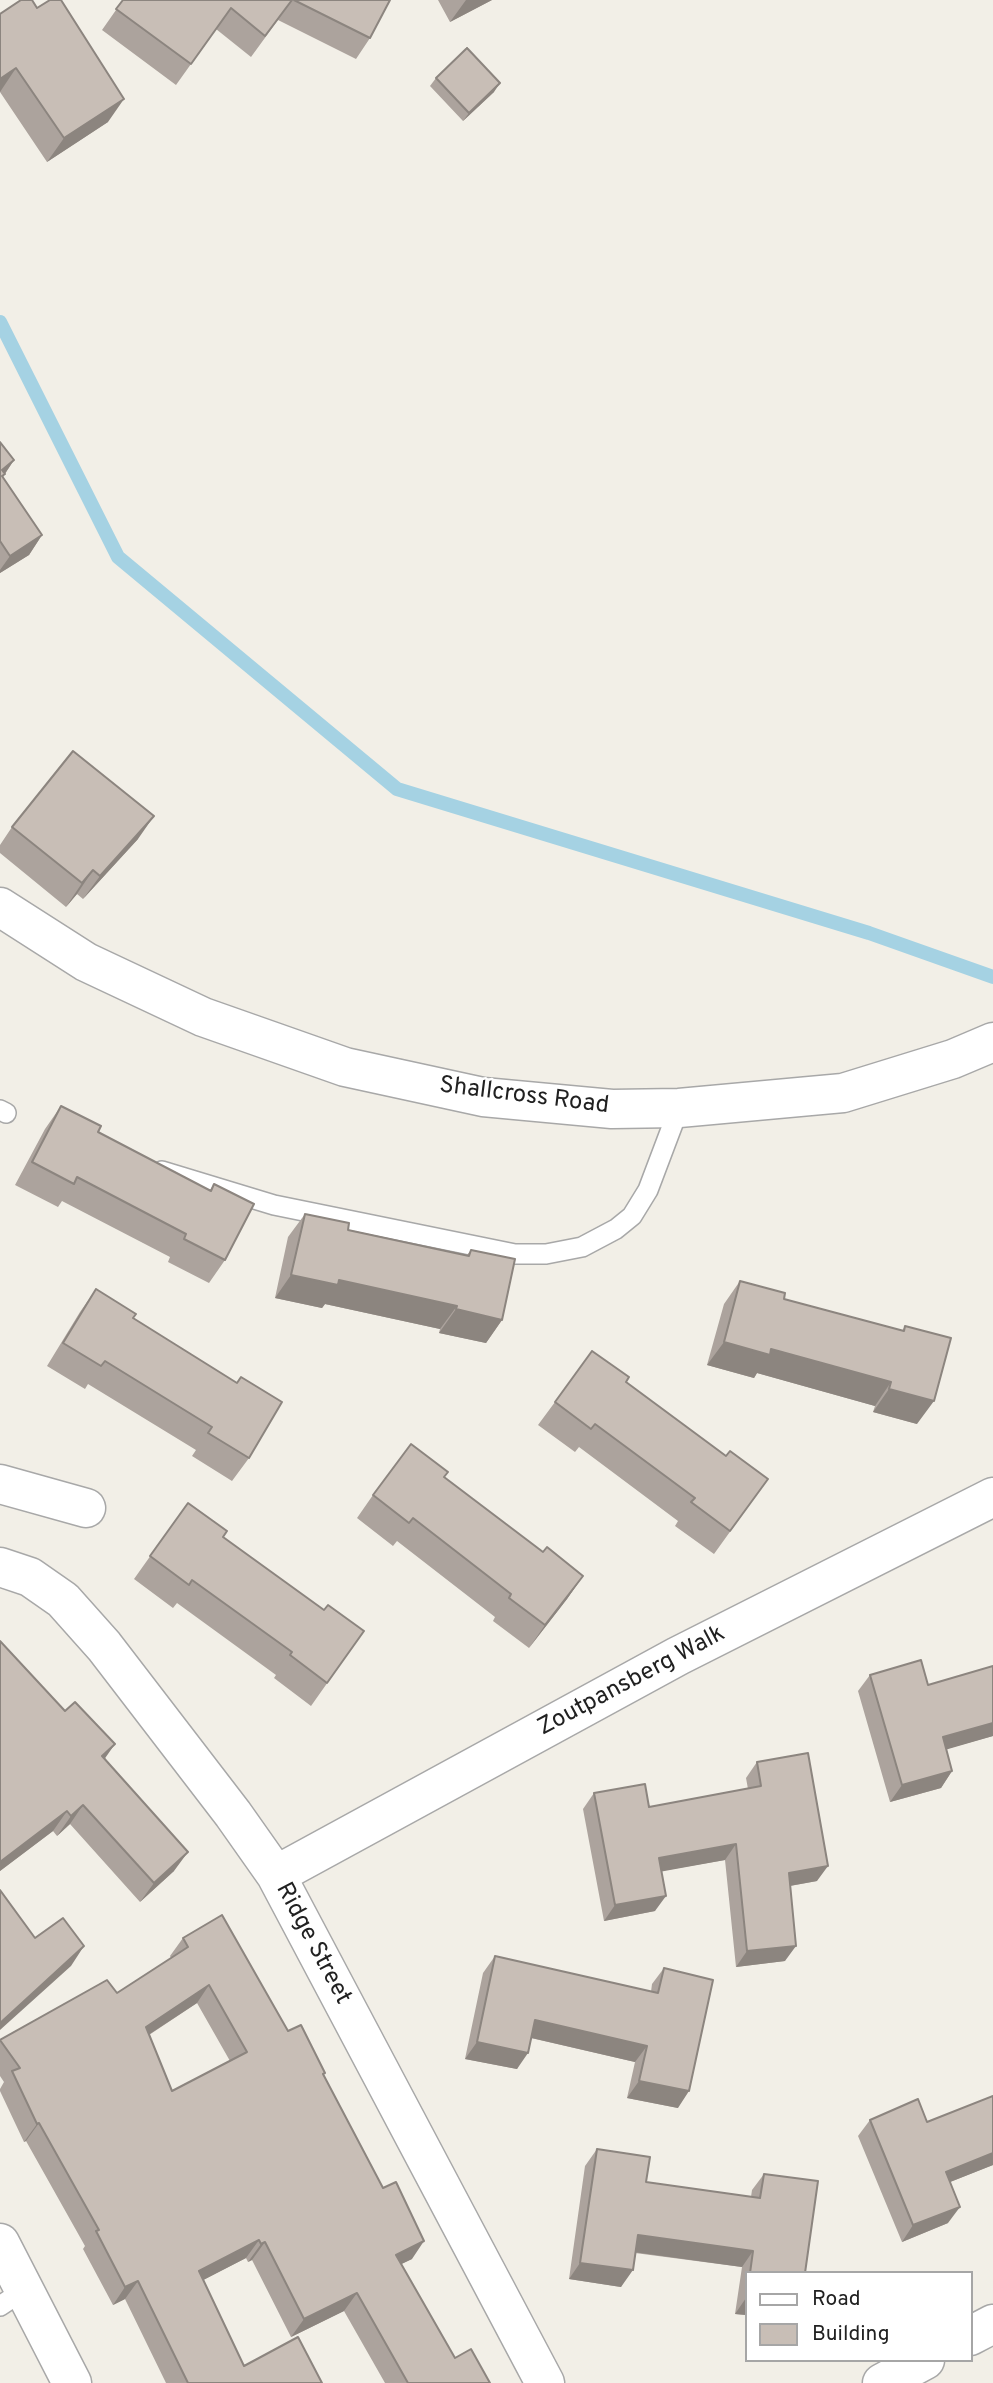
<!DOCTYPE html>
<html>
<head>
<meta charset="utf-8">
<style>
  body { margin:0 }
  #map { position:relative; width:993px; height:2383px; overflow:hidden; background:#f2efe7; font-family:Overpass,sans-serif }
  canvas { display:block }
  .legend { position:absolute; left:745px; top:2271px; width:228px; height:91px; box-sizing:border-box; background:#fff; border:2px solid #a6a6a6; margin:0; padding:9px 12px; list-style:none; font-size:21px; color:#212121 }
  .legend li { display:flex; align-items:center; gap:14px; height:35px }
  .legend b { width:35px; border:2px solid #a6a6a6 }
</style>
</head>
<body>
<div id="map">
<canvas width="993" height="2383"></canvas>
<ul class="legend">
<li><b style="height:9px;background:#fff"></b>Road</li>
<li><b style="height:19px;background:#c8beb6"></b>Building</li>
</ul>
</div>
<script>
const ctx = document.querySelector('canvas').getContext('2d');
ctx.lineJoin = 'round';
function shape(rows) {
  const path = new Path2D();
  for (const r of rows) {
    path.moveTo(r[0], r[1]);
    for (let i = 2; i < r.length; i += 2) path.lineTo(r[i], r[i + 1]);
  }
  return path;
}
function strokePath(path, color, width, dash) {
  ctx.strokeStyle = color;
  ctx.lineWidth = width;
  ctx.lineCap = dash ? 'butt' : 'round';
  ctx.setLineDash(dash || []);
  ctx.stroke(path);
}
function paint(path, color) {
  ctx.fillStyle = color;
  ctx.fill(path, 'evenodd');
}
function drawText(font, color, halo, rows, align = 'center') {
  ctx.font = font + ' Overpass,sans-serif';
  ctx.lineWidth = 5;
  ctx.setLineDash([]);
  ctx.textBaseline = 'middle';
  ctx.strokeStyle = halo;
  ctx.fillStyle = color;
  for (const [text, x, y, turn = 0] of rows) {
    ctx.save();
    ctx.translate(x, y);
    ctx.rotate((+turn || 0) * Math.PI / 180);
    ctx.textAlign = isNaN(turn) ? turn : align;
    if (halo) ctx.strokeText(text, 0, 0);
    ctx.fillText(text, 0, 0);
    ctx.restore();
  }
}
strokePath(shape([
  [0,322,118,557,397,789,869,933,993,977]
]), '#a5d2e3', 14);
const service = shape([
  [0,1110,6,1113],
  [162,1171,274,1205,515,1254,546,1254,582,1247,616,1229,632,1216,648,1190,679,1108],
  [0,2306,24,2290]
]);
const minor = shape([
  [0,1484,86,1508],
  [0,1567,30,1577,63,1600,104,1646,233,1814,276,1875,545,2383],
  [276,1875,678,1656,993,1497],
  [0,2243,72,2383],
  [970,2336,993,2324],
  [882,2383,925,2360]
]);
const tertiary = shape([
  [0,907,86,962,203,1017,345,1067,483,1097,612,1109,679,1108,843,1093,953,1059,993,1042]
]);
strokePath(service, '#a8a8a8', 22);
strokePath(minor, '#a8a8a8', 41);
strokePath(tertiary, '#a8a8a8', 41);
strokePath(service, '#fff', 19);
strokePath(minor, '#fff', 38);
strokePath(tertiary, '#fff', 38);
paint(shape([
  [123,0,390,0,370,38,356,59,278,20,251,57,216,29,176,85,102,30],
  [438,0,492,0,450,22],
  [0,14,108,122,47,162,0,92],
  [436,78,494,92,463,121,430,86],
  [0,442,14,460,3,477,42,535,29,555,0,573],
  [12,827,138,839,83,899,77,894,66,907,0,853,0,845],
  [61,1106,98,1132,210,1190,214,1184,225,1260,209,1283,168,1262,170,1257,62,1201,58,1207,15,1185,45,1129],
  [305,1214,348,1230,466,1256,471,1250,502,1320,486,1343,439,1333,440,1329,325,1304,322,1308,275,1298,288,1237],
  [740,1281,784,1299,902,1331,905,1326,917,1424,873,1412,875,1406,757,1373,754,1378,707,1365,724,1304],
  [96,1289,133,1318,249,1458,232,1481,192,1456,196,1450,88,1384,85,1389,47,1366,80,1312],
  [626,1382,726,1456,768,1479,714,1554,675,1526,678,1521,579,1447,575,1452,538,1425,555,1402],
  [444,1477,543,1552,583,1576,567,1599,529,1648,493,1621,495,1617,397,1541,393,1546,357,1518,373,1495],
  [188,1503,223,1537,324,1610,364,1631,311,1706,274,1678,276,1675,177,1603,173,1608,134,1579],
  [0,1641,105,1758,174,1871,140,1902,70,1824,57,1836,53,1831,0,1871],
  [993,1666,993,1736,946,1749,952,1771,941,1788,890,1802,858,1691,870,1675,928,1685],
  [757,1762,817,1881,790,1886,785,1961,736,1967,725,1860,661,1871,655,1911,604,1921,583,1809,594,1793,649,1807,748,1789,746,1778],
  [183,1938,288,2031,323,2075,412,2259,401,2264,455,2358,490,2383,385,2383,344,2311,291,2337,252,2260,248,2262,246,2258,203,2280,244,2366,322,2383,166,2383,125,2299,113,2305,83,2249,85,2246,26,2141,24,2142,0,2091,0,2089,4,2082,0,2076,0,2040,117,1993,171,1958,170,1956],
  [197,2003,230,2061,172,2091,149,2035],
  [495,1956,651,1992,652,1984,664,1968,678,2108,627,2098,635,2062,531,2038,517,2069,465,2059,483,1973],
  [870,2120,927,2122,993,2165,950,2182,948,2223,902,2242,858,2136],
  [597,2149,646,2182,751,2197,752,2190,764,2174,805,2273,746,2273,746,2315,735,2314,742,2267,635,2253,621,2287,569,2279,585,2166]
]), '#aca39d');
paint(shape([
  [466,0,492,0,450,22],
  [16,68,0,92,0,79],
  [500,83,494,92,463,121,469,113],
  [124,99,108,122,47,162,64,138],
  [14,460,4,475,5,474,0,481,2,470],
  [42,535,29,555,0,573,0,570,10,556],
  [154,816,138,839,83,899,100,876],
  [93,870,77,894,66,907,82,883],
  [291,1275,339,1280,457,1306,440,1329,325,1304,322,1308,275,1298],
  [456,1309,502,1320,486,1343,439,1333],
  [724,1342,771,1349,891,1382,875,1406,757,1373,754,1378,707,1365],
  [889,1389,934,1401,917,1424,873,1412],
  [583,1576,567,1599,529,1648,545,1625],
  [993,1723,993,1736,931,1754,943,1737],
  [115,1744,101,1764,102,1756],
  [952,1771,941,1788,890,1802,902,1785],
  [83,1805,70,1824,57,1836,71,1816],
  [67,1811,53,1831,0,1871,0,1862],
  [736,1844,725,1860,648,1874,659,1858],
  [188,1852,174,1871,140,1902,154,1883],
  [828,1866,817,1881,778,1888,789,1873],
  [666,1896,655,1911,604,1921,615,1905],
  [84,1946,71,1966,0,2030,0,2023],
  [796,1946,785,1961,736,1967,747,1951],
  [209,1985,197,2003,133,2045,146,2027],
  [535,2020,647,2046,635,2062,523,2036],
  [477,2042,528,2053,517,2069,465,2059],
  [639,2081,689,2091,678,2108,627,2098],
  [39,2123,26,2141,24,2142,37,2124],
  [993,2153,993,2165,935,2188,946,2172],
  [960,2207,948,2223,902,2242,913,2225],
  [638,2235,753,2251,742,2267,626,2251],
  [259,2240,246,2258,186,2289,199,2271],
  [424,2241,412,2259,383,2273,396,2255],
  [265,2242,252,2260,248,2262,261,2244],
  [580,2263,633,2270,621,2287,569,2279],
  [138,2281,125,2299,113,2305,125,2287],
  [357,2293,344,2311,291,2337,304,2319],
  [746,2298,746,2315,735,2314]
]), '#8c857f');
const building = shape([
  [21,0,32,0,37,8,50,0,61,0,124,99,64,138,16,68,0,79,0,14,21,0],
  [123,0,292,0,265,36,231,8,191,64,116,9,123,0],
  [294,0,390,0,370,38,294,0],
  [467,48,500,83,469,113,436,78,467,48],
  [0,442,14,460,2,470,5,474,2,476,42,535,10,556,0,541,0,442],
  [73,751,154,816,100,876,93,870,82,883,12,827,73,751],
  [61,1106,101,1126,98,1132,211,1191,214,1184,254,1204,225,1260,184,1239,186,1234,77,1177,74,1184,32,1162,61,1106],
  [305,1214,349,1223,348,1230,469,1256,471,1250,515,1259,502,1320,456,1309,457,1306,339,1280,338,1285,291,1275,305,1214],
  [740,1281,785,1293,784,1299,904,1331,905,1326,951,1338,934,1401,889,1389,891,1382,771,1349,770,1355,724,1342,740,1281],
  [96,1289,136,1314,133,1318,237,1383,241,1377,282,1402,249,1458,208,1433,212,1427,105,1361,101,1366,63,1343,96,1289],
  [592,1351,629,1377,626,1382,726,1456,730,1451,768,1479,730,1531,691,1502,695,1498,595,1424,591,1429,555,1402,592,1351],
  [411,1444,448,1472,444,1477,543,1552,547,1547,583,1576,545,1625,509,1598,511,1594,413,1518,409,1523,373,1495,411,1444],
  [188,1503,227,1531,223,1537,324,1610,328,1605,364,1631,327,1683,290,1655,292,1652,192,1580,189,1585,150,1556,188,1503],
  [0,1641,65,1711,75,1702,115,1744,102,1756,188,1852,154,1883,83,1805,71,1816,67,1811,0,1862,0,1641],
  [921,1660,928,1685,993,1666,993,1723,943,1737,952,1771,902,1785,870,1675,921,1660],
  [808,1753,828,1866,789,1873,796,1946,747,1951,736,1844,659,1858,666,1896,615,1905,594,1793,645,1784,649,1807,761,1786,757,1762,808,1753],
  [0,1890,35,1938,63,1918,84,1946,0,2023,0,1890],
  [222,1915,288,2031,301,2025,325,2073,323,2074,383,2188,396,2182,424,2241,396,2255,455,2358,471,2349,490,2383,408,2383,357,2293,304,2319,265,2242,261,2244,259,2240,199,2271,244,2366,298,2337,322,2383,188,2383,138,2281,125,2287,96,2231,99,2230,39,2123,37,2124,12,2071,20,2068,0,2040,107,1980,117,1993,188,1947,183,1938,222,1915],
  [209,1985,247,2052,172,2091,146,2027,209,1985],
  [495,1956,658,1993,664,1968,713,1980,689,2091,639,2081,647,2046,535,2020,528,2053,477,2042,495,1956],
  [993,2096,993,2153,946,2172,960,2207,913,2225,870,2120,918,2099,927,2122,993,2096],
  [597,2149,650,2157,646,2182,760,2198,764,2174,818,2181,805,2273,750,2273,753,2251,638,2235,633,2270,580,2263,597,2149]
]);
paint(building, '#c8beb6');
strokePath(building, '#8c857f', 2);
drawText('24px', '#212121', '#fff', [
  ["Shallcross Road",524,1097,7],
  ["Zoutpansberg Walk",632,1682,-28],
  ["Ridge Street",312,1944,62]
]);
</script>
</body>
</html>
